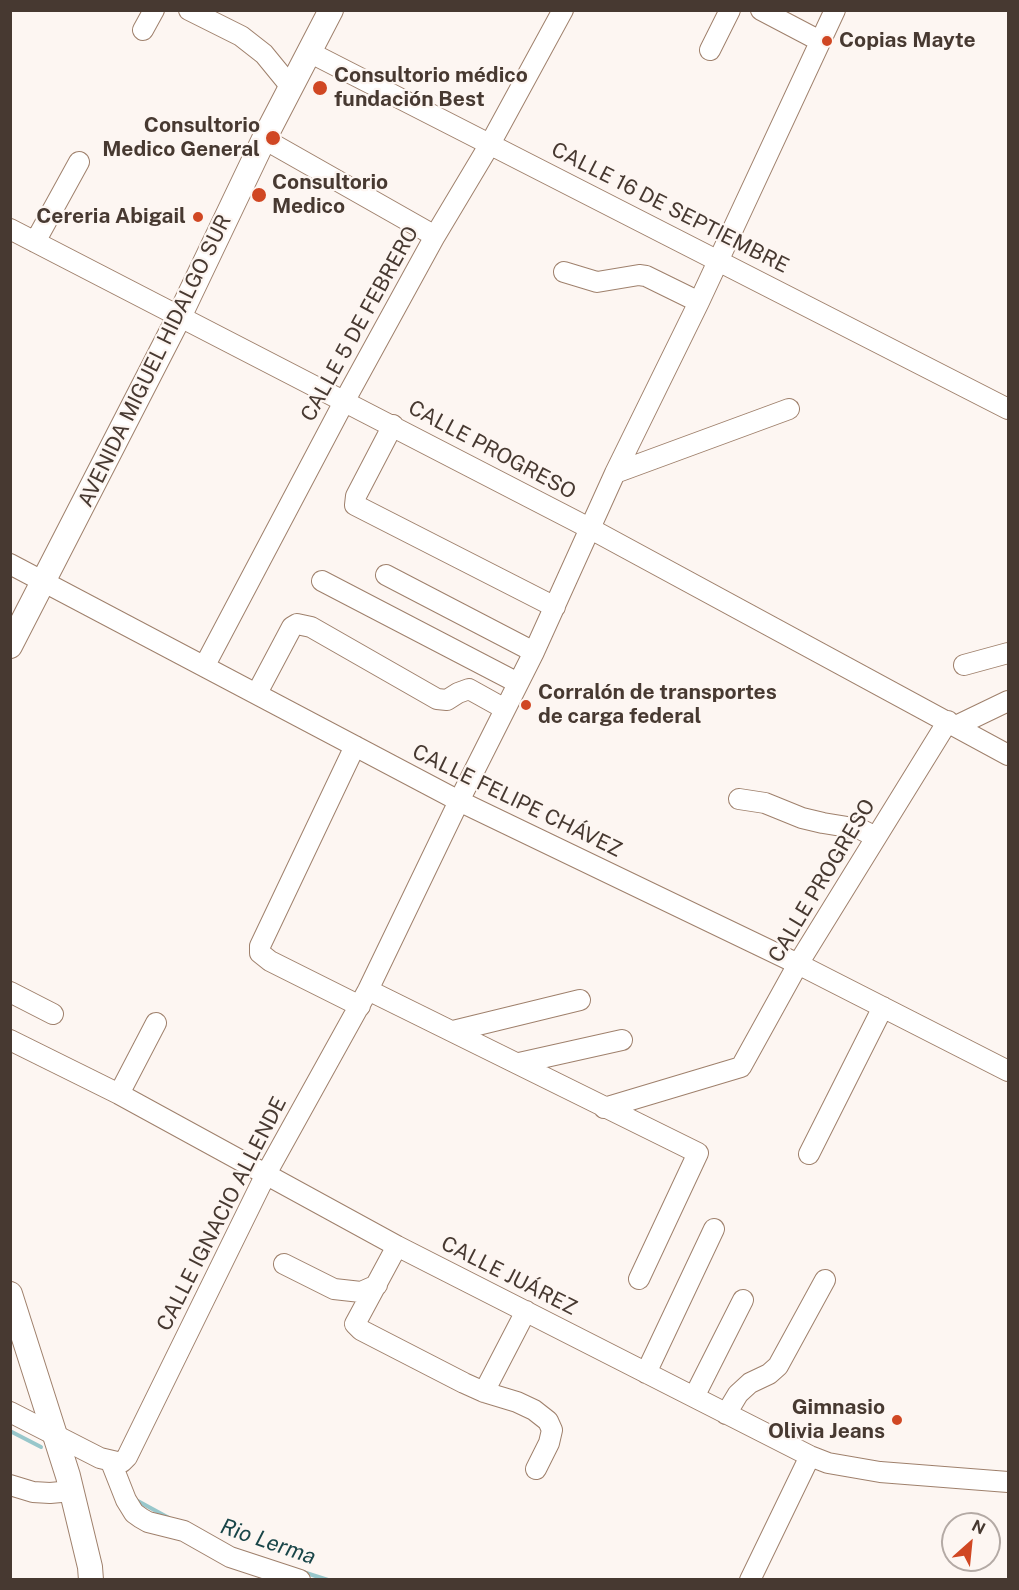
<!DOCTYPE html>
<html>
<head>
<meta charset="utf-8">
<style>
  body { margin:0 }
  #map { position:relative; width:1019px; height:1590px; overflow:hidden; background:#fdf6f2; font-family:"Public Sans",sans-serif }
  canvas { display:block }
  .frame { position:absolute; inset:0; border:12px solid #473931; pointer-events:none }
  .north { position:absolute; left:941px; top:1512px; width:60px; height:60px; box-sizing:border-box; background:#fdf6f2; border:2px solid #b4aaa5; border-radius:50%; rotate:27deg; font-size:16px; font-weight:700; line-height:24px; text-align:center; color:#473931 }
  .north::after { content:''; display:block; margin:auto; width:21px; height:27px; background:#d04723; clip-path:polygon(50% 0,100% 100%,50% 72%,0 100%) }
</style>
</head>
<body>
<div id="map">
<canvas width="1019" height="1590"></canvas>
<div class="frame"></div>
<div class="north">N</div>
</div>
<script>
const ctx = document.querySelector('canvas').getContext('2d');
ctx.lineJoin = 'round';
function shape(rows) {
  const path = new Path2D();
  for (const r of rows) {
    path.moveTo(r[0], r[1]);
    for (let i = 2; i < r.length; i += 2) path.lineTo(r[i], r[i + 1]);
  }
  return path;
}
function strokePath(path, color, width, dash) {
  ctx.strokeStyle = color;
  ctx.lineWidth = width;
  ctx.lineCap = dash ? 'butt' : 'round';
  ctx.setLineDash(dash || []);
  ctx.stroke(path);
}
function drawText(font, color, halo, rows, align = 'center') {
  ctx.font = font + ' "Public Sans",sans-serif';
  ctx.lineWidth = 4.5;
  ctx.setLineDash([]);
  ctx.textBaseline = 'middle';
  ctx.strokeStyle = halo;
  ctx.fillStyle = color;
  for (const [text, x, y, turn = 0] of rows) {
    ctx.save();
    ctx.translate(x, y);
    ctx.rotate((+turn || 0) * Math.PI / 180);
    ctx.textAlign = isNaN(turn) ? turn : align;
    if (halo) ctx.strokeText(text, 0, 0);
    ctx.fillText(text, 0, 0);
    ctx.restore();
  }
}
strokePath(shape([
  [10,1431,41,1447],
  [136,1500,169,1518],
  [303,1572,328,1580]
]), '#98c7cb', 4);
const minor = shape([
  [189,10,241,36,264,54,291,87],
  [761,10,820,41],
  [143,30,154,10],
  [710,50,730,10],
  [309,52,1008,409],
  [264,139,435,236],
  [10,229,591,529,1008,755],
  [35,242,79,162],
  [564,272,597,282,639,275,646,276,699,302],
  [393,425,356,496,355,505,555,607],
  [615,473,789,409],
  [10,564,459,801,798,964,1008,1071],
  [386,575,534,652],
  [322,581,518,683],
  [205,665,345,400,435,236,490,144,563,10],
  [964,665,1008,653],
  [257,693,292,627,297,624,311,627,437,699,447,700,458,693,469,689,505,709],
  [956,726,1008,701],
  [355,746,260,946,260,953,270,961,360,1006],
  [739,799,765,803,802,818,823,823,860,829,876,837],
  [368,990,698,1153,639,1279],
  [10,992,53,1014],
  [453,1031,580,1000],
  [10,1040,119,1094,397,1246,810,1456,828,1463,880,1472,1008,1482],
  [519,1063,622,1040],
  [119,1094,156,1023],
  [604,1108,741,1067,798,964,948,721],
  [809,1154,883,1007],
  [397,1246,355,1324,361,1330,464,1383,484,1392,517,1402,534,1410,548,1421,552,1430,549,1443,536,1469],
  [284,1264,334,1289,361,1292,377,1285],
  [646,1373,714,1229],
  [484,1392,526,1311],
  [694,1397,743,1300],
  [10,1412,100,1458,117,1462,122,1462,127,1457,266,1174,368,990,459,801,534,652,615,473,699,302,835,10],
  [726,1414,738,1394,750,1383,769,1374,778,1366,825,1280],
  [111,1462,126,1500,134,1513,141,1518,148,1522,184,1531,230,1557,300,1580],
  [10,1485,33,1492,50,1493,72,1491],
  [750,1580,810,1456]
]);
const major = shape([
  [10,646,179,317,264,139,331,10],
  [10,1294,68,1476,90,1567,91,1580]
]);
strokePath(minor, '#9f806c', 22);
strokePath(major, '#9f806c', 26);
strokePath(minor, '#fff', 20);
strokePath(major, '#fff', 24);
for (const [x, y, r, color] of [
  [827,41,6,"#d04723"],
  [320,88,8,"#d04723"],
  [273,138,8,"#d04723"],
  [259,195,8,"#d04723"],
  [198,217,6,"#d04723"],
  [526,705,6,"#d04723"],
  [897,1420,6,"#d04723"]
]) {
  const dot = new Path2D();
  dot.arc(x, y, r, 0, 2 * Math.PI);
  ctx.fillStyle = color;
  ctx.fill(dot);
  strokePath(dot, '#fdf6f2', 2);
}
drawText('bold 21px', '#473931', '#fdf6f2', [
  ["Copias Mayte",839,41],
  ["Consultorio médico",334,76],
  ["fundación Best",334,100],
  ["Consultorio",260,126,"right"],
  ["Medico General",260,150,"right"],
  ["Consultorio",272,183],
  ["Medico",272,207],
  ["Cereria Abigail",186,217,"right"],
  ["Corralón de transportes",538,693],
  ["de carga federal",538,717],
  ["Gimnasio",885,1408,"right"],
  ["Olivia Jeans",885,1432,"right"]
], 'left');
drawText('21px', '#473931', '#fdf6f2', [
  ["CALLE 16 DE SEPTIEMBRE",670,208,27],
  ["CALLE 5 DE FEBRERO",360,324,-61],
  ["AVENIDA MIGUEL HIDALGO SUR",155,361,-64],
  ["CALLE PROGRESO",492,450,28],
  ["CALLE FELIPE CHÁVEZ",517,801,26],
  ["CALLE PROGRESO",822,881,-59],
  ["CALLE IGNACIO ALLENDE",222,1214,-63],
  ["CALLE JUÁREZ",509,1276,27]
]);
drawText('italic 22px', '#1a4649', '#fdf6f2', [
  ["Rio Lerma",268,1542,19]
]);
</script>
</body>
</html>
